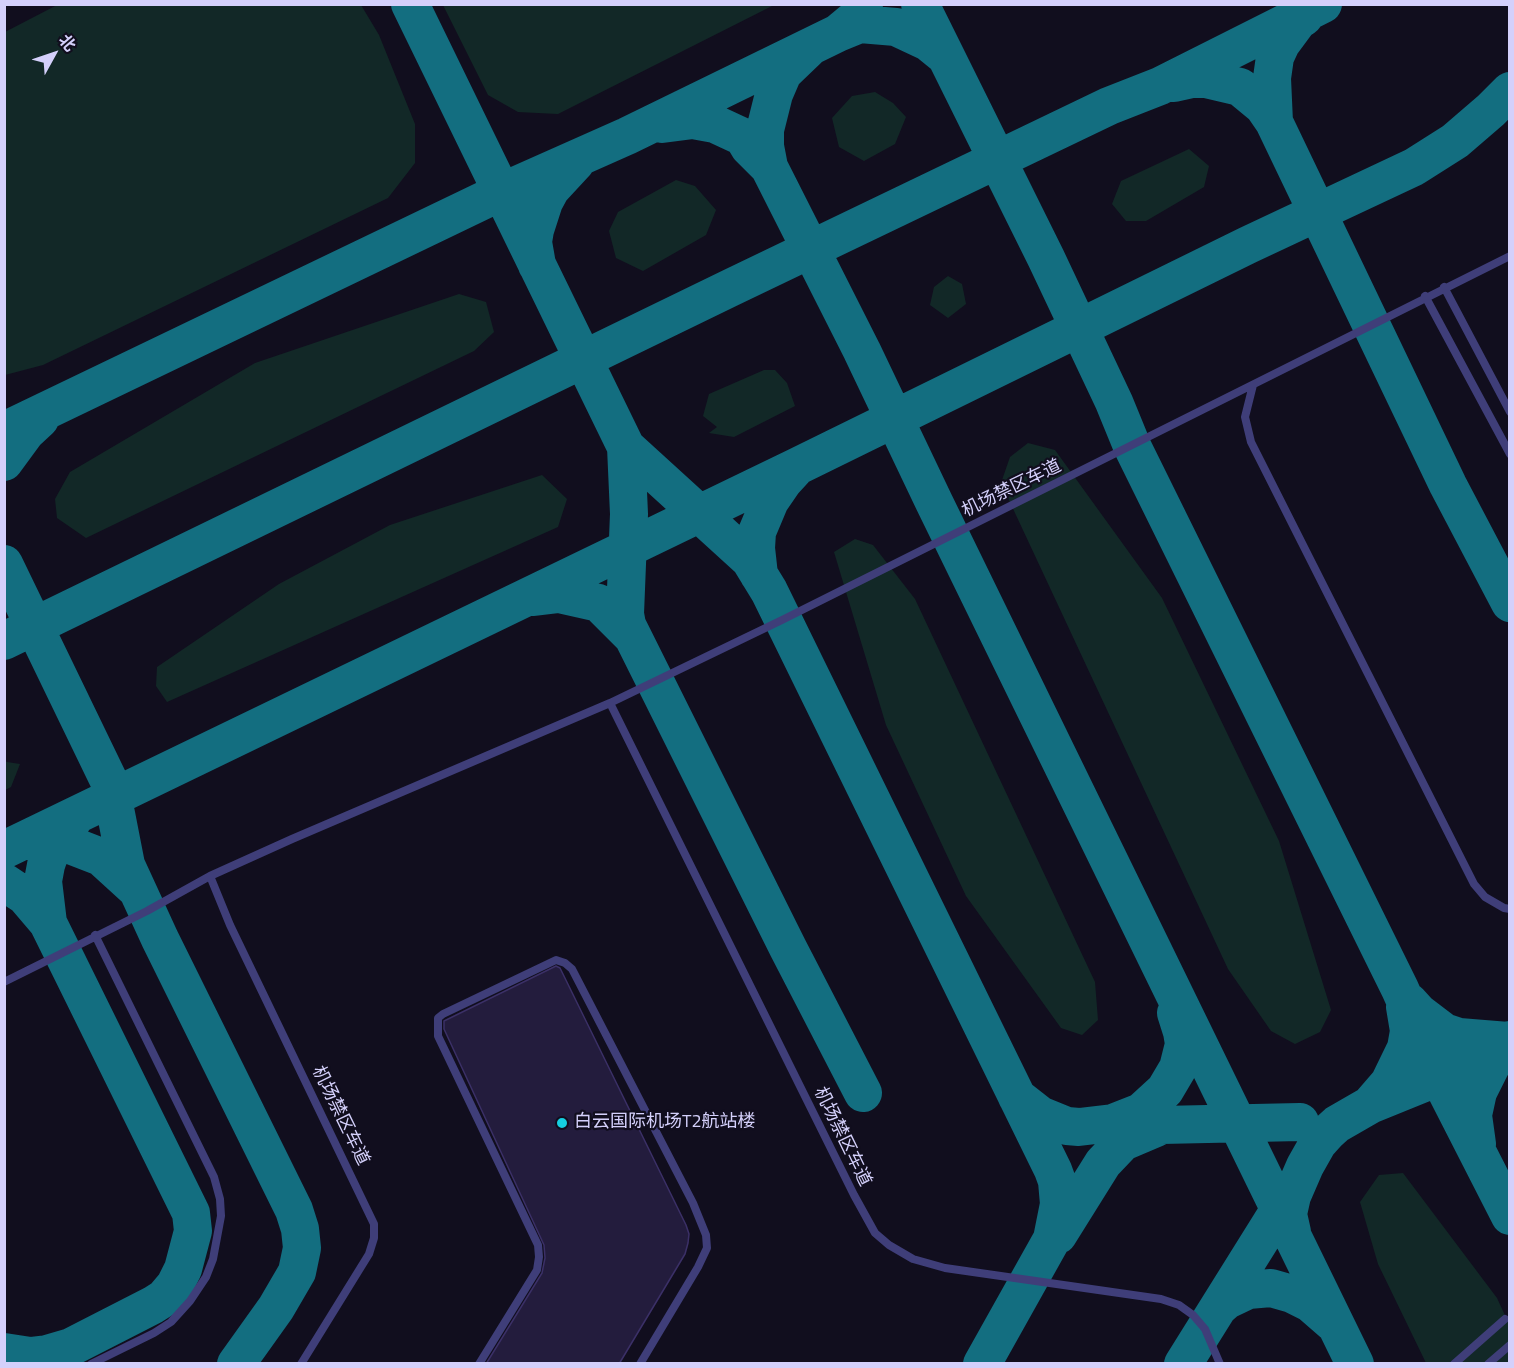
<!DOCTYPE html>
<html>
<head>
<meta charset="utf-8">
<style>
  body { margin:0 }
  #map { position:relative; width:1514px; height:1368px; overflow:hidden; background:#110e1e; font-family:"Titillium Web","Noto Sans SC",sans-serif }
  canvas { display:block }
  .frame { position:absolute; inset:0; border:6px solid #d4d0fb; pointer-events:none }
  .north { position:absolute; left:24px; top:24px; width:60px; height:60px; -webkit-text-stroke:4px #110e1e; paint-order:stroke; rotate:50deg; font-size:16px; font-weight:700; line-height:24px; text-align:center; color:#d4d0fb }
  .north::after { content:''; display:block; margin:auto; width:21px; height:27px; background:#d4d0fb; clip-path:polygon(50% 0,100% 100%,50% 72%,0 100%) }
</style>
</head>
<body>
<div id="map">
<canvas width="1514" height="1368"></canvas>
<div class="frame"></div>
<div class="north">北</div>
</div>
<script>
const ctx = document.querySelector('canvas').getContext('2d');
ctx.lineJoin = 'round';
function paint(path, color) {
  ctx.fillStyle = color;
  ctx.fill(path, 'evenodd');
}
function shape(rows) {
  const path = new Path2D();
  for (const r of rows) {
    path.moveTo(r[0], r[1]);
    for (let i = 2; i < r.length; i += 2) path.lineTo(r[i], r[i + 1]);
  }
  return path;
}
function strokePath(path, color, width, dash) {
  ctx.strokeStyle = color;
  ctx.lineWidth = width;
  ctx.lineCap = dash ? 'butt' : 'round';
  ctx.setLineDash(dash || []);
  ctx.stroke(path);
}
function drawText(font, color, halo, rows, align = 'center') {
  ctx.font = font + ' "Titillium Web","Noto Sans SC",sans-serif';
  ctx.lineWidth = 4.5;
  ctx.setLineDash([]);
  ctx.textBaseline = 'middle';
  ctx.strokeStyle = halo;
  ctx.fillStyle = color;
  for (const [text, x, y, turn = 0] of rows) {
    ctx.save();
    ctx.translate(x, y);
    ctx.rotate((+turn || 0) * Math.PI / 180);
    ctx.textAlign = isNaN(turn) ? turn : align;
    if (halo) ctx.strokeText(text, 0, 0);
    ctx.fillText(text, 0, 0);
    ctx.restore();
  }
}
paint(shape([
  [59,4,361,5,379,35,415,124,415,163,388,198,43,365,5,375,5,32],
  [443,5,774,5,558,114,518,112,488,95],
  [875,92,893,103,906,117,895,144,864,161,839,147,832,118,852,96],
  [1189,149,1209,166,1204,187,1146,221,1126,221,1112,204,1121,181],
  [676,180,695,186,716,210,706,235,643,271,616,258,609,231,618,212],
  [948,276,962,284,966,304,948,318,930,305,934,287],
  [459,294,486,302,494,332,474,351,86,538,57,518,55,499,70,472,255,363],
  [764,370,775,370,787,383,795,406,734,437,709,433,717,427,703,416,709,394],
  [1028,443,1055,450,1162,598,1279,841,1331,1010,1320,1032,1295,1044,1271,1031,1228,969,1001,483,1010,457],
  [542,475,567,499,558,527,167,702,156,686,157,667,279,584,390,525],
  [855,539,873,545,915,599,1095,982,1098,1020,1082,1035,1061,1028,966,896,886,725,834,552],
  [4,760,7,762,20,764,11,787,5,790],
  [1403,1173,1497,1298,1509,1324,1509,1363,1426,1363,1378,1264,1360,1202,1379,1175]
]), '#122827');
strokePath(shape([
  [410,4,626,447,750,560,769,591,1053,1170,1057,1181,1059,1204,1052,1239,982,1364],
  [864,4,856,18,838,33,860,24,896,27,928,42,944,55],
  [920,4,1046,258,1114,402,1132,446,1400,989,1439,1077,1510,1216],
  [808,49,783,73,774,94,765,130,765,146,769,167,862,351,934,502,1355,1364],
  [1174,83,1192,79,1206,79,1240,87,1263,106,1274,122,1448,485,1510,603],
  [1274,122,1272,78,1275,57,1281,44,1298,21,1304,17],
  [662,124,693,120,715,124,743,137,749,147,769,167],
  [537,265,533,242,535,230,544,202,551,189,576,162],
  [4,431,501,192,627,136,838,33],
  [626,447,629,514,625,614,627,625,788,948,863,1093],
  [4,462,26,432,40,419],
  [4,564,110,783,126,865,160,939,294,1210,300,1229,302,1248,297,1272,276,1308,236,1364],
  [759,575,756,548,757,532,770,501,783,482,794,470],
  [534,597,559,594,599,603,632,636],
  [4,641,730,288,1109,106,1160,86,1323,4],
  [36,843,45,841,70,845,101,857,135,888],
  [4,850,796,467,1248,245,1414,167,1455,141,1491,110,1510,91],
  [4,882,25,896,48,923],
  [1409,1002,1419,1013,1444,1032,1459,1037,1508,1041,1491,1066,1478,1092,1473,1115,1477,1144],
  [1017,1097,1040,1115,1067,1126,1079,1127,1113,1123,1141,1112,1165,1090,1178,1068,1184,1044,1182,1032,1176,1013],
  [1370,1105,1389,1083,1406,1048,1409,1031,1405,1007],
  [1115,1126,1300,1122],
  [1292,1232,1288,1214,1292,1196,1305,1166,1318,1143,1327,1133,1337,1124,1370,1105,1439,1077,1510,1040],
  [1058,1235,1103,1163,1123,1142,1156,1128],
  [1219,1307,1227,1300,1248,1290,1271,1288,1292,1294,1310,1303,1333,1323],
  [4,1352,30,1356,47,1354,71,1347,153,1305,164,1298,175,1285,183,1269,193,1231,191,1213,48,923,43,881,46,865,49,856,75,817],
  [1183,1364,1291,1191]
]), '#136e80', 38);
const building = shape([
  [556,966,560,968,686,1225,689,1234,688,1243,685,1254,619,1364,486,1364,542,1273,545,1258,544,1245,444,1029,444,1021,556,966]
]);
paint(building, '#231c3d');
strokePath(building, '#3b3067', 1.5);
strokePath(shape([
  [1444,287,1510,412],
  [1425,296,1510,454],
  [1253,385,1245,417,1251,442,1474,884,1485,897,1504,908,1510,909],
  [210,876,230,925,374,1224,374,1238,369,1254,301,1364],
  [4,982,147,911,210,876,292,839,610,703],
  [91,1364,154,1333,171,1322,190,1301,206,1277,213,1259,221,1216,220,1199,214,1177,95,935],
  [479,1364,537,1270,539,1257,538,1245,438,1036,438,1018,443,1014,556,960,565,963,572,969,693,1203,706,1235,707,1248,698,1267,640,1364],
  [1220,1364,1205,1329,1193,1315,1179,1305,1161,1299,945,1268,913,1259,889,1245,875,1233,854,1195,610,703,782,620,1510,256],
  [1454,1364,1505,1319],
  [1488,1364,1510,1345]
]), '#3f3e79', 8);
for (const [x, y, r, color] of [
  [562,1123,6,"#15cfe1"]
]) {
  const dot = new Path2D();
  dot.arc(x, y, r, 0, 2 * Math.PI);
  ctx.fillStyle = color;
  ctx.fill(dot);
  strokePath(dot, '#110e1e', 2);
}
drawText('18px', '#d4d0fb', '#110e1e', [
  ["机场禁区车道",1012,489,-26],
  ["机场禁区车道",340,1116,64],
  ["机场禁区车道",842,1137,64]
]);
drawText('18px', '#d4d0fb', '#110e1e', [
  ["白云国际机场T2航站楼",574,1123]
], 'left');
</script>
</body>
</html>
